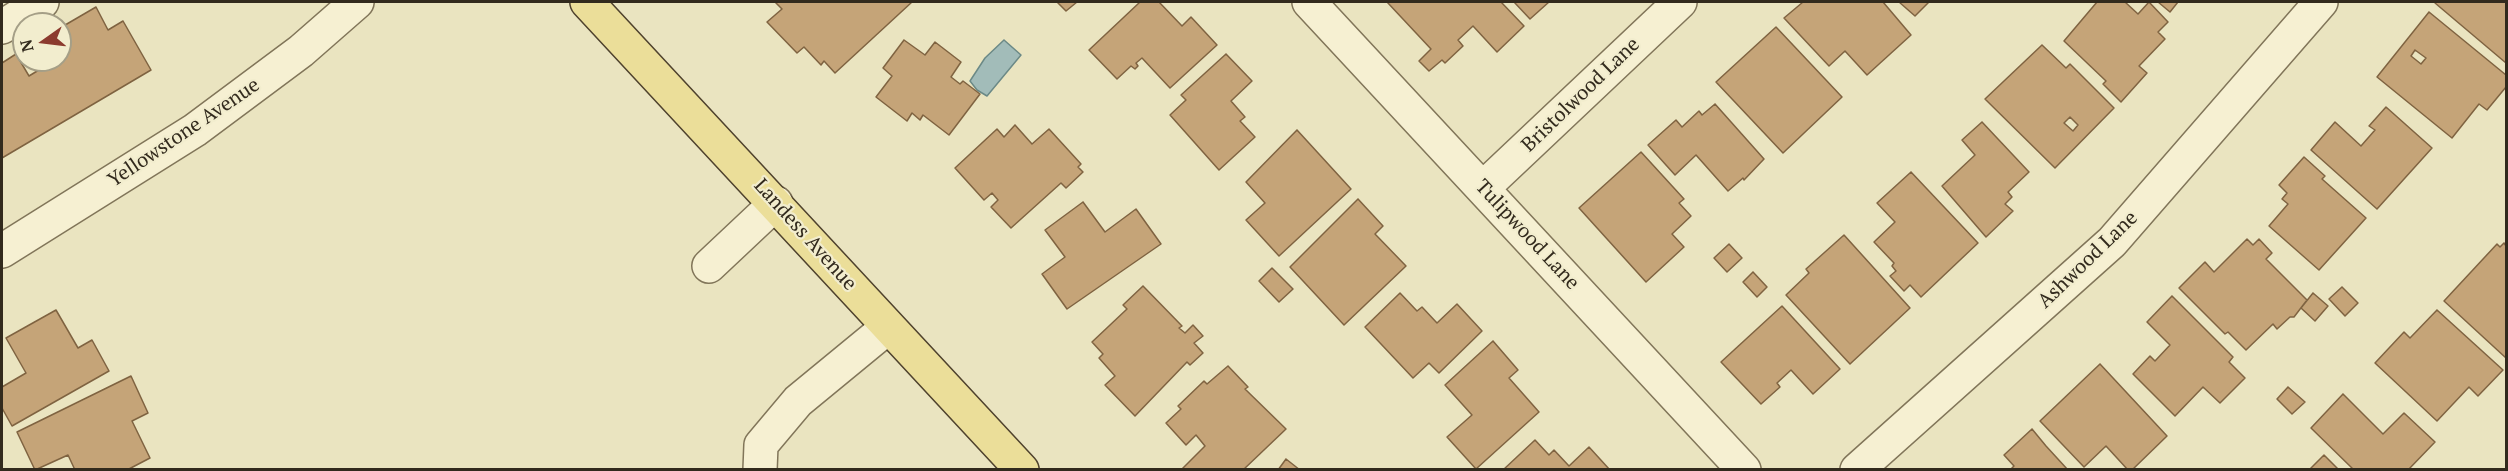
<!DOCTYPE html>
<html>
<head>
<meta charset="utf-8">
<style>
  body { margin:0 }
  #map { position:relative; width:2508px; height:471px; overflow:hidden; background:#eae4c0; font-family:"PT Serif",serif }
  canvas { display:block }
  .frame { position:absolute; inset:0; border:3px solid #322a1d; pointer-events:none }
  .north { position:absolute; left:12px; top:12px; width:60px; height:60px; box-sizing:border-box; background:#f2edce; border:2px solid #a59f87; border-radius:50%; rotate:256deg; font-size:16px; font-weight:700; line-height:24px; text-align:center; color:#322a1d }
  .north::after { content:''; display:block; margin:auto; width:21px; height:27px; background:#8c3b2e; clip-path:polygon(50% 0,100% 100%,50% 72%,0 100%) }
</style>
</head>
<body>
<div id="map">
<canvas width="2508" height="471"></canvas>
<div class="frame"></div>
<div class="north">N</div>
</div>
<script>
const ctx = document.querySelector('canvas').getContext('2d');
ctx.lineJoin = 'round';
function paint(path, color) {
  ctx.fillStyle = color;
  ctx.fill(path, 'evenodd');
}
function shape(rows) {
  const path = new Path2D();
  for (const r of rows) {
    path.moveTo(r[0], r[1]);
    for (let i = 2; i < r.length; i += 2) path.lineTo(r[i], r[i + 1]);
  }
  return path;
}
function strokePath(path, color, width, dash) {
  ctx.strokeStyle = color;
  ctx.lineWidth = width;
  ctx.lineCap = dash ? 'butt' : 'round';
  ctx.setLineDash(dash || []);
  ctx.stroke(path);
}
function drawText(font, color, halo, rows, align = 'center') {
  ctx.font = font + ' "PT Serif",serif';
  ctx.lineWidth = 4.5;
  ctx.setLineDash([]);
  ctx.textBaseline = 'middle';
  ctx.strokeStyle = halo;
  ctx.fillStyle = color;
  for (const [text, x, y, turn = 0] of rows) {
    ctx.save();
    ctx.translate(x, y);
    ctx.rotate((+turn || 0) * Math.PI / 180);
    ctx.textAlign = isNaN(turn) ? turn : align;
    if (halo) ctx.strokeText(text, 0, 0);
    ctx.fillText(text, 0, 0);
    ctx.restore();
  }
}
const water = shape([
  [1004,40,1021,55,987,96,977,90,970,81,985,58,1004,40]
]);
paint(water, '#a2bcb9');
strokePath(water, '#6b8986', 1.5);
const building = shape([
  [775,2,912,2,835,73,824,61,821,65,804,47,797,53,767,22,782,9,775,2],
  [1057,2,1077,2,1066,11,1057,2],
  [1140,2,1159,2,1182,26,1191,17,1217,45,1170,88,1142,58,1136,63,1138,66,1135,69,1131,66,1117,79,1089,50,1140,2],
  [1387,2,1501,2,1524,26,1497,52,1473,26,1458,40,1463,46,1445,63,1442,60,1429,71,1419,61,1431,49,1387,2],
  [1514,2,1549,2,1530,19,1514,2],
  [1803,2,1883,2,1911,35,1867,75,1845,51,1829,66,1784,18,1803,2],
  [1899,2,1929,2,1915,16,1899,2],
  [2097,2,2125,2,2138,14,2149,2,2168,22,2158,32,2165,39,2139,66,2147,73,2121,102,2103,84,2106,81,2064,41,2097,2],
  [2158,2,2178,2,2170,12,2158,2],
  [2436,2,2506,2,2506,63,2435,3,2436,2],
  [96,7,108,30,123,21,151,70,2,158,2,63,16,54,29,76,47,65,44,60,60,60,60,28,96,7],
  [2429,12,2506,75,2506,87,2487,110,2479,104,2452,138,2377,77,2429,12],
  [2415,50,2426,58,2421,64,2411,56,2415,50],
  [1776,27,1842,97,1783,153,1716,82,1776,27],
  [904,40,925,55,935,42,961,62,951,77,960,84,963,81,980,94,949,135,923,115,920,120,912,113,907,121,876,97,892,76,883,68,904,40],
  [2042,45,2066,68,2070,64,2114,108,2055,168,1985,99,2042,45],
  [2070,117,2078,125,2073,131,2064,123,2070,117],
  [1226,54,1252,81,1231,101,1245,117,1240,121,1255,137,1219,170,1170,115,1186,100,1181,95,1226,54],
  [1715,104,1764,159,1744,180,1743,178,1728,191,1696,155,1675,175,1648,145,1676,120,1682,127,1699,111,1702,115,1715,104],
  [2386,107,2432,148,2377,209,2311,150,2335,122,2361,146,2375,130,2369,126,2386,107],
  [1982,122,2029,172,2008,192,2012,197,2005,204,2013,211,1986,237,1942,186,1975,155,1962,140,1982,122],
  [1015,125,1032,144,1049,129,1081,164,1078,167,1083,172,1066,188,1061,183,1011,228,991,207,998,200,992,193,984,200,955,168,997,129,1004,137,1015,125],
  [1297,130,1351,189,1279,256,1246,220,1265,203,1246,182,1297,130],
  [1641,152,1684,199,1679,203,1691,216,1672,234,1684,247,1646,282,1579,208,1641,152],
  [2304,157,2325,176,2322,179,2366,218,2319,270,2269,226,2288,204,2282,199,2287,193,2279,185,2304,157],
  [1911,172,1978,243,1921,297,1910,285,1904,291,1890,276,1896,271,1892,266,1894,263,1874,242,1895,222,1877,203,1911,172],
  [1358,199,1383,226,1375,234,1406,266,1344,325,1290,267,1358,199],
  [1083,202,1105,232,1136,209,1161,244,1067,309,1042,274,1065,257,1045,230,1083,202],
  [1844,235,1910,308,1850,364,1786,295,1809,273,1806,269,1844,235],
  [2247,239,2253,245,2259,239,2272,253,2266,259,2307,300,2294,317,2290,317,2277,329,2273,324,2246,350,2228,332,2225,334,2179,288,2205,262,2214,272,2247,239],
  [2504,243,2506,246,2506,358,2444,301,2497,244,2500,247,2504,243],
  [1729,244,1742,258,1727,272,1714,258,1729,244],
  [1272,268,1293,289,1279,302,1259,281,1272,268],
  [1753,272,1767,287,1757,297,1743,282,1753,272],
  [1143,286,1182,326,1179,328,1185,333,1193,325,1203,336,1194,343,1203,353,1190,365,1187,362,1135,416,1105,385,1115,376,1099,358,1103,354,1092,342,1127,309,1123,305,1143,286],
  [2342,287,2358,303,2345,316,2329,299,2342,287],
  [1400,293,1417,311,1422,307,1437,323,1457,304,1482,331,1439,373,1429,363,1413,378,1365,327,1400,293],
  [2313,293,2328,306,2315,321,2301,308,2313,293],
  [2172,296,2233,357,2229,362,2245,378,2220,403,2203,387,2175,416,2133,374,2150,356,2155,361,2170,345,2147,322,2172,296],
  [1782,306,1840,369,1813,394,1791,370,1777,383,1780,387,1761,404,1721,362,1782,306],
  [56,310,78,348,92,340,109,371,12,426,2,408,2,387,26,373,6,338,56,310],
  [2437,310,2503,370,2478,396,2469,387,2437,421,2375,363,2404,332,2410,338,2437,310],
  [1493,341,1518,370,1509,378,1539,412,1476,469,1447,437,1472,415,1445,385,1493,341],
  [2100,364,2167,436,2132,470,2128,470,2106,446,2084,467,2040,421,2100,364],
  [1228,366,1248,387,1245,389,1286,429,1243,470,1181,470,1205,446,1196,435,1186,445,1166,423,1181,409,1178,406,1204,381,1207,384,1228,366],
  [131,376,148,413,132,421,150,458,127,470,75,470,68,455,35,470,17,432,131,376],
  [2288,387,2305,402,2292,414,2277,399,2288,387],
  [2343,394,2383,434,2404,413,2435,442,2408,470,2354,470,2311,428,2343,394],
  [2032,429,2046,446,2068,470,2010,470,2014,466,2004,455,2032,429],
  [1535,440,1549,455,1554,450,1569,466,1589,447,1610,470,1503,470,1535,440],
  [2324,455,2339,470,2309,470,2324,455],
  [1286,459,1300,470,1278,470,1286,459]
]);
paint(building, '#c5a478');
strokePath(building, '#7f6341', 1.5);
const minor = shape([
  [1309,2,1744,470],
  [2,27,42,2],
  [1483,188,1680,2],
  [2,251,195,130,301,51,357,2],
  [709,266,776,203],
  [760,470,761,445,798,401,888,327],
  [1857,470,2112,242,2321,2]
]);
const major = shape([
  [587,2,1022,470]
]);
strokePath(minor, '#817559', 36);
strokePath(major, '#4f422d', 36);
strokePath(minor, '#f6f0d2', 33);
strokePath(major, '#ebde99', 33);
drawText('20px', '#322a1d', '#f2edce', [
  ["Bristolwood Lane",1581,95,-44],
  ["Yellowstone Avenue",184,133,-34],
  ["Landess Avenue",805,235,48],
  ["Tulipwood Lane",1527,235,47],
  ["Ashwood Lane",2088,260,-44]
]);
</script>
</body>
</html>
